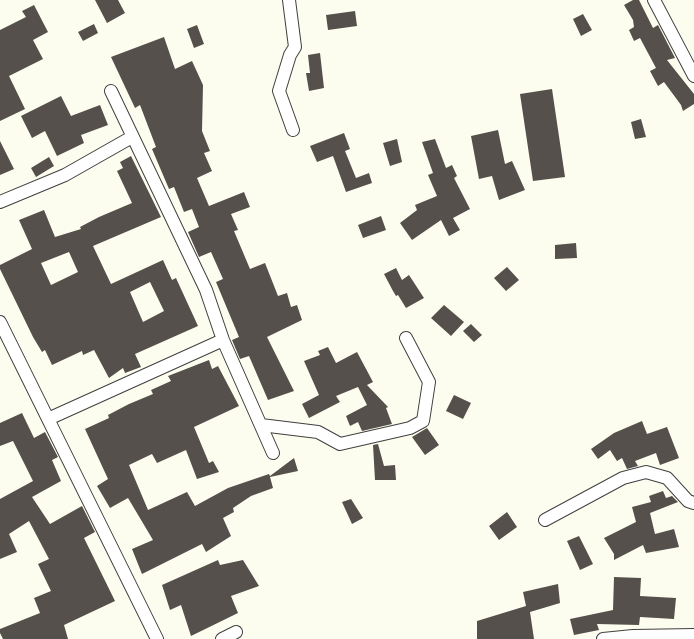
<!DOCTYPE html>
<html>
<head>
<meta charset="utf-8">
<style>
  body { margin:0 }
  canvas { display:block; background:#fdfdef }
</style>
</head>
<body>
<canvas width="694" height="639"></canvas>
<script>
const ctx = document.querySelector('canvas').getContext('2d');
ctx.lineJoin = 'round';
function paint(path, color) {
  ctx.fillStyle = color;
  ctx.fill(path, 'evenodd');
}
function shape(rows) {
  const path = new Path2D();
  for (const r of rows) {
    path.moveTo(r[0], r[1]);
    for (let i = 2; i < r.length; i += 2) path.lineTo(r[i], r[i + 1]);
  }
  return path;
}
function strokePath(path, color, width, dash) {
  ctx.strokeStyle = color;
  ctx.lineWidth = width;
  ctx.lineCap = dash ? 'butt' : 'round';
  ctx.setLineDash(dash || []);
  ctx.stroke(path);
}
paint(shape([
  [95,0,118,0,125,13,107,23],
  [633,0,639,0,653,28,658,25,675,58,667,60,694,94,694,104,683,111,681,105,664,82,658,86,650,71,656,68,640,38,634,41,629,30,634,27,633,20,624,5],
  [34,5,48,32,33,40,43,59,9,76,25,109,0,121,0,30,26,17,22,11],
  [355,11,357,26,328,30,326,15],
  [583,14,592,30,581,36,573,19],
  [94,24,98,33,83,41,78,32],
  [197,25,204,44,194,48,187,29],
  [164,37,175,69,192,61,203,85,202,131,210,151,204,153,212,171,197,178,209,206,244,192,250,207,231,214,238,230,234,231,250,269,265,263,278,296,287,293,291,307,297,305,302,320,267,337,294,391,268,400,249,356,240,359,232,340,239,337,216,282,223,279,211,252,199,257,188,232,199,227,192,209,184,212,174,187,169,189,152,149,156,147,140,105,135,108,111,57],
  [320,53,324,88,309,91,306,73,310,73,308,55],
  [552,89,565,177,533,181,520,94],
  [61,96,71,116,100,105,108,125,81,135,84,143,57,156,45,131,32,138,21,116],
  [641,119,646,137,635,139,631,122],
  [498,130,505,164,512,161,525,190,499,200,492,176,479,179,471,136],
  [344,133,350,149,345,151,356,178,369,173,372,183,346,192,333,156,317,162,310,146],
  [397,139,402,162,390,166,383,143],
  [435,139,446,168,452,165,457,176,454,178,470,209,453,218,460,230,449,236,441,220,412,240,400,223,417,210,415,205,437,196,428,175,433,173,422,142],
  [0,141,14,169,0,175],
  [131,156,161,217,93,246,111,284,163,260,172,280,176,278,198,326,135,354,141,367,125,373,123,368,109,378,94,350,83,355,82,351,52,365,45,350,42,352,33,337,0,269,0,265,32,249,19,220,44,210,55,237,81,229,80,227,99,217,132,203,117,171,123,168,120,162],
  [69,252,78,272,51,285,41,263],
  [150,282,164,311,143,322,130,292],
  [49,157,54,166,36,177,31,168],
  [381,216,386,230,363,238,358,225],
  [576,243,577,258,555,259,555,245],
  [507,267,519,280,506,291,494,278],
  [396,268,402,280,409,275,424,298,406,308,398,295,396,296,393,291,384,274],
  [444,305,464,322,451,336,431,318],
  [471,324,482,335,474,342,463,331],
  [328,347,336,363,357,352,373,382,367,385,388,407,386,408,392,424,362,431,358,422,350,426,346,416,367,405,358,387,336,396,340,402,309,418,302,404,319,395,304,361,320,355,318,351],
  [209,360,212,369,218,366,239,406,194,427,209,463,213,461,219,472,197,479,186,450,157,463,152,454,129,465,148,510,187,492,195,506,228,488,269,474,270,476,294,458,298,471,270,477,273,488,251,496,233,508,234,512,223,518,231,536,206,552,202,544,142,574,132,549,153,540,128,498,110,508,97,486,108,479,85,429,109,418,108,415,129,404,153,394,151,390,171,381,168,376],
  [454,395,471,403,463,419,446,411],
  [22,413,34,438,45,432,58,457,52,460,61,481,32,497,50,524,82,506,95,532,84,538,115,601,64,625,68,639,3,639,0,633,0,629,40,613,34,598,51,591,38,564,49,559,29,521,9,534,17,552,0,559,0,499,33,481,13,441,0,446,0,423],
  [642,421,647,434,667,427,679,458,660,465,656,453,635,461,638,466,627,469,622,458,617,461,610,450,598,459,591,449,614,433],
  [427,428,439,445,425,455,412,437],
  [378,444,384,466,395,465,396,480,375,480,373,445],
  [663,491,666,498,672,496,678,502,650,513,655,534,674,529,679,547,646,553,643,545,614,560,614,554,604,538,636,522,632,507,651,502,649,496],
  [351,499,363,518,352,524,342,502],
  [507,512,517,527,499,540,489,526],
  [579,536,593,564,580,570,567,541],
  [218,560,220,565,243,560,259,586,231,596,238,613,191,636,181,605,170,610,162,585],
  [614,577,641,578,640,596,676,598,674,619,640,617,639,625,597,624,599,630,574,635,570,619,613,610],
  [558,584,560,603,530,612,534,639,477,639,477,621,526,606,523,592]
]), '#55504b');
const street = shape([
  [289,0,295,47,290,55,279,91,293,130],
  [654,0,694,76],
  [111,91,206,290,223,340,273,453],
  [0,202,65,175,132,137],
  [0,322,157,639],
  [48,419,223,340],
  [261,425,318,432,340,444,410,428,423,421,429,382,406,338],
  [545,520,623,478,646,472,667,478,688,501,694,503],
  [222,639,236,632],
  [603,639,633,636,694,635]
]);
strokePath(street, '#404040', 14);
strokePath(street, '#fff', 12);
</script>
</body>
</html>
